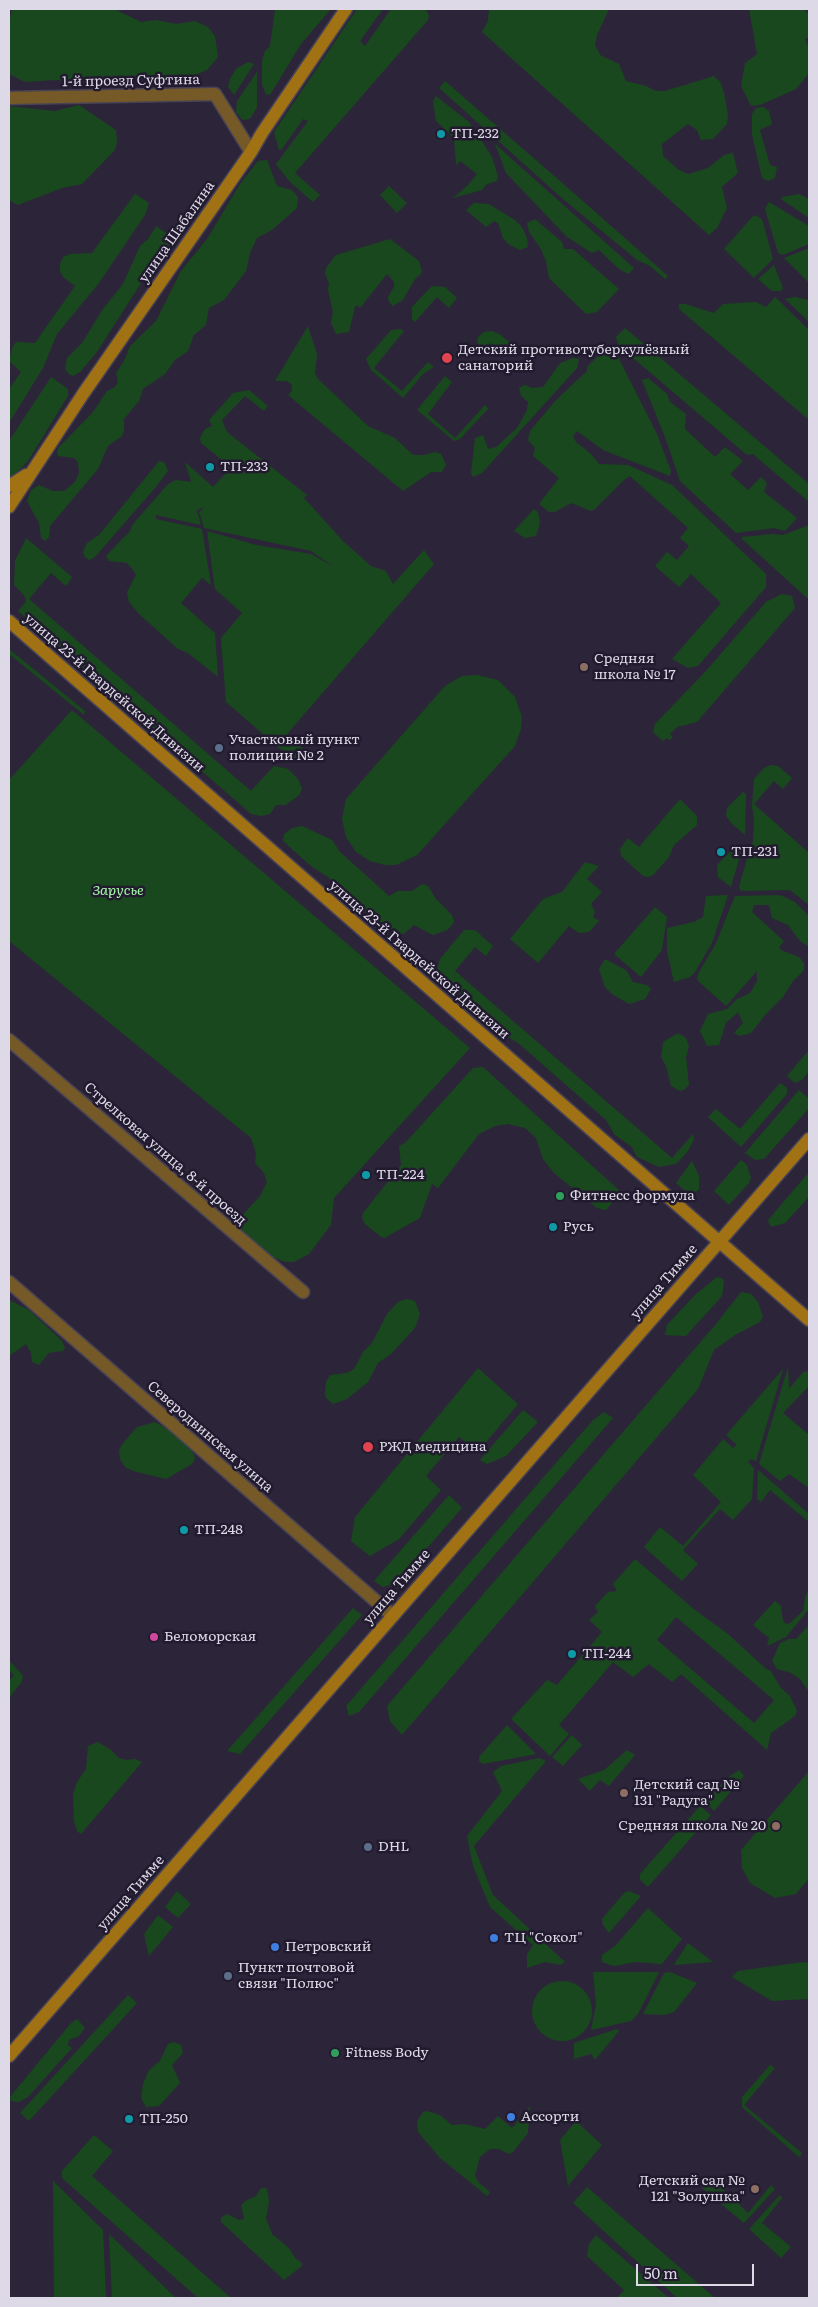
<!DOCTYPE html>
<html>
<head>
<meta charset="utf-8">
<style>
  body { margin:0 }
  #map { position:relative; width:818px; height:2307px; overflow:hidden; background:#2c2539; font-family:Literata,serif }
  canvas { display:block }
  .frame { position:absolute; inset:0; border:10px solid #ddd9e6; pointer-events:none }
  .scale { position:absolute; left:636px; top:2264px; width:118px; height:22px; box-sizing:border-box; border:2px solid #ddd9e6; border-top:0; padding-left:6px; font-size:15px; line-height:18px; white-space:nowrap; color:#ddd9e6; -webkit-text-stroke:4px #221b2f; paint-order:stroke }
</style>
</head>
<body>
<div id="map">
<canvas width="818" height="2307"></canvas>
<div class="frame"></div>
<div class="scale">50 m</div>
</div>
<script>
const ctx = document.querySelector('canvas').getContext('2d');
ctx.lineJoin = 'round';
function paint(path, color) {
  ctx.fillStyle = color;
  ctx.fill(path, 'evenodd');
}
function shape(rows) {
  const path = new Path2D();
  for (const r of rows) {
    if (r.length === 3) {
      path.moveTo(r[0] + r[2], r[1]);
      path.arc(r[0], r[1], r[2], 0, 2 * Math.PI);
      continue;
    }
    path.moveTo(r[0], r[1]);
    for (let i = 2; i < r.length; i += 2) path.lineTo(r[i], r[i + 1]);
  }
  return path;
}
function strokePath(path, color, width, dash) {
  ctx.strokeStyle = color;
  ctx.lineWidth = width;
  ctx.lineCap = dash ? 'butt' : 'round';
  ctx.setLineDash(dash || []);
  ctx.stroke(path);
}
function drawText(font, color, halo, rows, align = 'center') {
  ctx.font = font + ' Literata,serif';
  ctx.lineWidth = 5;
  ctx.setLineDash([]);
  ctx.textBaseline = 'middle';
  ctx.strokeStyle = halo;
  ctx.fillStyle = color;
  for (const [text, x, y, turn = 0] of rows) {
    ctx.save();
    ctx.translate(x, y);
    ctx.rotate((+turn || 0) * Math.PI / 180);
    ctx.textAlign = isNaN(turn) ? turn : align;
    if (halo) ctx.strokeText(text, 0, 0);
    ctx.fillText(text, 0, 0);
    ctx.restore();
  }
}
paint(shape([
  [12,9,114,9,141,22,156,20,176,24,195,21,208,27,215,36,218,57,207,70,187,78,132,79,104,83,56,80,25,82,9,74,9,22],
  [278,9,331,9,301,44,270,95,266,94,262,85,262,61,265,51,270,46,275,10],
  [357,9,383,9,360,41,365,46,391,9,425,9,429,15,428,20,295,173,320,195,313,202,290,182,276,164,308,121,303,119,282,149,279,150,274,132],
  [489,9,609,9,597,35,595,45,600,55,619,64,626,81,646,86,656,91,665,91,714,76,721,83,724,93,728,114,727,124,713,139,701,140,697,130,688,124,662,144,663,156,679,170,688,174,708,168,724,155,733,153,738,173,722,187,727,208,717,228,709,235,482,32,488,21],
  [749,9,803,9,809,14,809,37,805,39,809,49,809,73,796,89,760,105,751,106,741,86,745,63,757,54],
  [248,62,254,64,234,95,228,87,230,79,236,69],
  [257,72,257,107,250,119,242,120,236,112,237,101],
  [445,81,568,188,668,276,665,279,650,266,637,260,563,199,439,88],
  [436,96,469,122,480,138,492,157,498,176,497,181,487,184,482,190,453,198,467,186,477,174,460,161,456,165,454,138,436,121,433,101],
  [79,105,116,130,117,144,114,151,82,184,62,188,18,205,12,202,9,199,9,106,55,111],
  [763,107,769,111,772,124,760,130,770,165,777,167,775,178,768,181,762,178,752,134,752,114,756,108],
  [495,144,634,268,629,274,619,269,599,250,592,253,567,237,506,173],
  [267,160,277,186,292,190,298,197,297,208,272,230,257,238,250,253,246,271,224,300,209,308,206,325,194,335,188,351,175,360,165,374,143,389,139,401,124,419,124,430,122,436,108,446,98,469,50,526,49,537,45,541,41,538,39,523,27,501,31,490,39,485,53,491,64,491,75,482,79,473,78,462,74,458,58,456,57,451,59,447,93,412,107,391,115,387,118,382,116,373,124,361,130,346,156,321,181,271,207,239,240,184,258,161],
  [389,186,407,203,397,213,380,195],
  [135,194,149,203,145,215,99,283,57,334,43,368,9,423,9,389,21,372,9,361,12,348,16,342,35,343,75,286,64,278,60,272,60,264,63,257,70,254,92,253],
  [799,194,809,199,809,218,781,199,782,197],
  [769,202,809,226,809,244,783,255,778,253,765,209],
  [474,203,489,204,515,220,522,227,527,238,528,247,520,250,508,244,503,238,498,223,494,221,486,227,466,210],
  [754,215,762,219,773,259,754,278,724,249],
  [535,219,562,242,564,249,573,249,619,289,597,312,586,314,549,278,546,261,541,249,529,232,527,223],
  [156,226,175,239,157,258,97,352,80,372,73,376,69,374,65,369,67,358,82,343,103,309,123,284,140,246,148,239],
  [390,239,419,261,422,271,420,275,415,279,403,300,393,306,389,302,388,297,394,287,394,282,387,274,360,308,357,305,355,307,349,332,336,334,331,323,333,312,328,290,329,284,325,273,326,268,336,255],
  [809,248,809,283,784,258],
  [774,265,783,288,781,291,772,291,758,279],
  [432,286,445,287,457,298,449,308,437,297,415,322,412,319,412,307],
  [775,297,809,330,809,420,679,309,679,304,685,304,714,313,723,304,756,302,766,307],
  [795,297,809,300,809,322,785,299],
  [308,326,317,354,315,373,318,379,368,426,395,438,413,455,424,455,435,452,441,454,446,465,442,472,431,472,403,491,288,395,292,391,292,385,287,381,275,381],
  [625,328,809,484,809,502,753,454,747,455,619,346,616,337],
  [401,329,404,331,374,368,402,391,428,362,434,367,423,374,403,398,371,370,366,359,391,330],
  [492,331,499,334,512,344,504,352,489,343,482,349,477,342,478,337,484,332],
  [607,347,617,355,657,434,671,471,670,476,603,450,577,431,573,436,576,442,591,454,599,464,628,465,672,485,766,574,766,587,698,666,688,668,672,659,721,603,691,574,679,587,655,566,667,552,677,560,689,546,680,538,688,528,630,476,624,480,594,510,591,511,571,503,555,512,549,512,539,504,559,478,533,456,535,448,528,440,530,431,556,400,587,371,587,367],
  [573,358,579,359,577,368,482,473,473,477,471,473,475,438,483,435,488,449,496,447,517,428,527,410,528,402,521,396,519,388,525,385,532,388,543,387,560,363],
  [445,376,452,382,428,414,455,438,485,405,488,409,460,439,454,441,417,410],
  [51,377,68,389,68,396,28,461,9,480,9,441],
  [648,378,667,394,670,402,686,414,685,429,715,457,725,447,743,461,730,474,748,490,761,477,767,483,764,492,797,518,785,531,774,528,736,533,680,481,665,437,642,380],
  [249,390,268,406,264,411,245,396,222,420,227,432,307,495,304,498,343,541,371,566,386,571,393,584,424,550,434,564,287,734,310,755,294,761,226,702,221,638,242,613,215,589,207,531,256,545,311,554,334,567,311,551,204,528,199,512,205,507,197,510,201,525,156,515,156,519,202,529,211,585,202,578,181,603,215,633,218,677,188,653,178,649,139,614,129,602,127,592,136,575,134,571,127,563,109,561,106,556,130,531,133,524,168,484,176,480,191,482,185,462,213,487,228,471,222,460,201,443,200,438,205,429,212,426,209,420,233,393],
  [159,461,164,462,168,471,155,488,94,558,89,560,85,557,83,552,87,543,99,535],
  [534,509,538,512,540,523,536,536,525,538,514,531],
  [809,525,809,598,807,598,742,539,742,537,772,534,783,535],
  [26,538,72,577,66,586,51,573,29,599,251,791,274,766,288,769,298,779,302,789,299,795,286,805,276,805,270,814,261,816,251,814,18,611,26,602,24,595,14,585,15,561],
  [782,594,792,596,795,608,697,722,677,727,670,734,673,737,670,740,667,738,663,741,653,732,655,724,705,672,766,602],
  [9,649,85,711,84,715,9,654],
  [477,675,498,680,515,697,522,717,521,729,515,746,417,855,396,865,385,865,370,861,356,852,346,837,342,819,346,799,445,686,462,676],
  [72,710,470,1048,334,1198,331,1225,309,1254,294,1262,285,1262,273,1257,238,1228,239,1219,260,1196,267,1182,264,1173,255,1163,256,1153,251,1138,9,941,9,780],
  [771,765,778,766,792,778,783,789,774,781,754,804,809,853,809,905,790,890,741,891,739,887,750,848,753,841,754,820,752,806,754,779,764,768],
  [743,792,746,794,745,835,731,823,726,816,727,808],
  [680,799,697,816,697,825,674,845,669,857,653,875,648,877,643,876,621,856,620,849,628,838,639,847],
  [302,826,332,840,340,852,389,896,398,891,412,891,422,884,428,886,436,899,452,915,454,921,452,925,447,930,433,935,414,925,405,933,398,935,376,923,328,877,312,867,283,841,284,834,292,828],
  [735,847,741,852,731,887,718,877,717,865],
  [585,862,599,866,587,879,602,892,591,904,595,912,593,917,599,921,589,932,579,933,569,926,538,963,510,939,543,899,562,892],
  [728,895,712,943,695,972,690,977,674,982,667,952,667,928,694,922,703,917,706,896],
  [780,895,795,902,809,916,809,947,800,941,788,925,772,918,769,905,754,905,752,912,784,941,779,947,781,950,799,957,804,963,804,970,793,981,783,997,766,1014,751,1033,740,1036,734,1033,743,1023,738,1012,726,1023,719,1045,707,1046,700,1031,708,1014,727,1009,737,999,750,993,757,981,757,971,726,1006,697,980,698,974,716,943,735,896],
  [655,907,667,917,662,950,641,977,614,954],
  [464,930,475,930,493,946,486,956,475,947,455,971,672,1158,693,1134,694,1139,688,1151,676,1164,659,1167,637,1157,632,1147,615,1135,606,1120,517,1042,511,1039,469,1000,451,989,447,981,437,970,440,959],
  [605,959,626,970,633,982,647,985,651,989,645,999,629,1004,612,994,605,987,599,969],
  [678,1033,686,1038,689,1047,686,1057,689,1085,684,1090,680,1091,671,1086,666,1066,661,1057,663,1042],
  [809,1050,809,1071,802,1080,795,1083,787,1076],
  [483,1067,621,1192,606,1210,597,1208,554,1173,543,1159,536,1138,525,1128,508,1124,495,1126,479,1134,438,1188,432,1184,420,1218,384,1238,380,1236,365,1224,362,1218,363,1213,401,1165,399,1146,406,1142,473,1068],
  [780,1083,787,1088,787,1094,741,1147,708,1117,716,1109,740,1129],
  [799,1090,809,1099,809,1108,764,1159,755,1160,745,1153],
  [741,1160,747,1165,751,1178,749,1183,729,1205,714,1191],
  [692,1161,699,1176,699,1189,694,1193,686,1192,676,1183],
  [809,1172,809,1197,785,1223,771,1227,768,1221,769,1219],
  [717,1277,723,1279,724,1282,722,1296,686,1336,665,1335,667,1325,695,1295],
  [741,1292,751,1294,758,1302,763,1317,760,1322,735,1335,714,1350,698,1389,402,1735,390,1721,387,1706,716,1324],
  [406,1299,415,1301,420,1314,415,1328,391,1354,378,1363,368,1382,347,1399,333,1404,326,1398,325,1393,326,1382,330,1375,347,1373,354,1369,363,1352,372,1343,387,1314,398,1302],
  [9,1300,29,1310,62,1341,65,1348,63,1351,49,1353,39,1365,32,1362,31,1353,26,1344,9,1356],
  [788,1367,789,1389,803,1372,809,1371,809,1386,783,1413,809,1435,809,1492,809,1488,789,1474,780,1481,759,1464],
  [478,1368,518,1404,478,1452,459,1437,426,1476,441,1490,399,1539,370,1556,351,1541,355,1517],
  [783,1369,756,1461,751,1459,748,1462,754,1468,752,1499,733,1520,720,1509,683,1550,698,1564,682,1581,644,1547,660,1527,683,1546,721,1502,693,1475,723,1439,733,1448,737,1445,726,1435],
  [523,1410,538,1422,506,1456,487,1464,480,1460],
  [604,1412,613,1418,359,1712,349,1716,346,1706,593,1420],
  [155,1422,173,1432,194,1454,195,1459,192,1464,166,1479,133,1471,125,1467,120,1459,119,1450,123,1443,137,1427],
  [758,1470,809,1514,809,1522,770,1490,761,1502,757,1499],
  [449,1495,462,1508,401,1578,393,1584,383,1587,374,1581],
  [635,1559,695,1610,728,1634,766,1669,771,1671,780,1687,790,1696,797,1711,795,1716,771,1733,767,1750,681,1674,672,1682,649,1664,633,1677,613,1662,559,1725,569,1734,550,1756,511,1719,547,1680,557,1685,602,1632,589,1620,598,1612,595,1606,608,1592,617,1591,613,1584],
  [676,1617,774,1700,754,1723,657,1640],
  [809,1591,809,1609,786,1637,767,1646,769,1638,753,1625,775,1601,781,1606,783,1621,786,1624,790,1623,803,1611,806,1594],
  [353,1608,362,1615,240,1754,227,1751],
  [809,1625,809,1692,800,1679,791,1673,777,1669,772,1661,780,1643,789,1639,796,1639],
  [9,1660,23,1676,21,1683,9,1698,9,1681,14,1675,9,1670],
  [507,1725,536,1754,483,1764,479,1761,479,1757],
  [572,1735,582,1745,563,1766,552,1757],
  [98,1742,111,1750,119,1758,126,1760,135,1759,142,1762,81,1834,77,1831,74,1821,73,1794,77,1782,86,1769,88,1746],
  [627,1750,635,1755,609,1786,600,1780,590,1791,578,1779,604,1770],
  [539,1758,546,1761,474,1846,493,1895,565,1962,560,1965,545,1962,527,1968,527,1954,533,1945,490,1907,473,1866,467,1836,502,1791,493,1772,501,1766],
  [739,1770,744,1776,714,1811,705,1802,723,1781],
  [809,1771,809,1878,796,1894,775,1898,750,1883,742,1868,741,1850],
  [700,1806,711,1815,648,1887,640,1880,640,1874],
  [177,1891,191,1904,178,1918,165,1907],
  [629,1891,641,1896,609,1933,603,1925,602,1919,624,1893],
  [648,1908,682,1939,662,1964,635,1962,614,1966,602,1962,602,1955,615,1946],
  [158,1915,173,1927,149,1956,144,1934],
  [688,1943,713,1962,674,1965],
  [803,1962,809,1963,809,1999,772,2001,732,1977,738,1971],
  [593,1972,659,1972,638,2014,631,2021,591,2030,596,2004],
  [670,1972,697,1983,674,2012,664,2015,643,2014,664,1973],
  [562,2011,30],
  [128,1995,137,2003,29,2121,20,2113],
  [77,2019,85,2028,79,2036,69,2040,68,2045,72,2048,28,2097,19,2102,11,2101,10,2097,71,2023],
  [617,2029,619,2031,595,2060,591,2054,574,2059,574,2043],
  [174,2042,181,2045,183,2053,172,2065,180,2083,159,2106,146,2107,141,2098,143,2084,149,2070,160,2061,168,2044],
  [770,2065,775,2068,744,2105,802,2153,799,2157,742,2107,742,2097],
  [530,2106,528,2133,513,2152,509,2154,499,2149,490,2149,480,2157,475,2176,479,2183,488,2190,490,2193,487,2196,440,2158,418,2132,417,2121,423,2112,427,2111,440,2115,452,2125,464,2124,485,2129,498,2116,512,2128],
  [576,2121,602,2145,568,2186,560,2140],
  [94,2135,113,2151,92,2176,231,2298,198,2298,62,2178,62,2171],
  [713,2179,748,2213,771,2185,775,2189,744,2223,702,2188],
  [53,2181,103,2230,106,2298,54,2298],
  [587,2187,715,2298,677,2298,573,2203],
  [261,2188,266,2188,268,2193,269,2202,266,2218,272,2234,289,2248,295,2258,302,2263,302,2266,284,2280,221,2222,221,2218,227,2214,239,2220,244,2219,241,2205,247,2200,256,2196],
  [780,2195,782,2198,762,2223,791,2247,781,2258,749,2229],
  [109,2234,175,2297,177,2298,112,2298],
  [596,2235,656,2287,669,2298,617,2298,624,2290,587,2256,589,2244]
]), '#1a481e');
const street = shape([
  [9,98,215,94,251,152],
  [9,1040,303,1292],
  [9,1282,392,1615]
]);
const secondary = shape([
  [9,486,26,475],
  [9,507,83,394,251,152,262,133,346,9],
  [9,621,809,1320],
  [9,2056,809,1139]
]);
strokePath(street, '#484255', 15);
strokePath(secondary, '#484255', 15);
strokePath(street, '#755927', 12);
strokePath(secondary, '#a07213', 12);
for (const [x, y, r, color] of [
  [441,134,5,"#0f9aa8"],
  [447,358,6,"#e0444e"],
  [210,467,5,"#0f9aa8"],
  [584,667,5,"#8d6e63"],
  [219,748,5,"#5c6f8a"],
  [721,852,5,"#0f9aa8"],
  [366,1175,5,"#0f9aa8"],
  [560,1196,5,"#2e9e5b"],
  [553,1227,5,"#0f9aa8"],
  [368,1447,6,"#e0444e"],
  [184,1530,5,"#0f9aa8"],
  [154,1637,5,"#d1479c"],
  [572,1654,5,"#0f9aa8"],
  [624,1793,5,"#8d6e63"],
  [776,1826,5,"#8d6e63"],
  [368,1847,5,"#5c6f8a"],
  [494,1938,5,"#3f7fe0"],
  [275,1947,5,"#3f7fe0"],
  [228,1976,5,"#5c6f8a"],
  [335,2053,5,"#2e9e5b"],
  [511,2117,5,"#3f7fe0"],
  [129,2119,5,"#0f9aa8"],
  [755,2189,5,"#8d6e63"]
]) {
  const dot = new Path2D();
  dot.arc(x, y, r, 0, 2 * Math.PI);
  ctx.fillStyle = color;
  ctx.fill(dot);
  strokePath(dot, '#221b2f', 2);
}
drawText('14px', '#ddd9e6', '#221b2f', [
  ["1-й проезд Суфтина",131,81,-1],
  ["улица Шабалина",177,232,-55],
  ["улица 23-й Гвардейской Дивизии",114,693,41],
  ["улица 23-й Гвардейской Дивизии",419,960,41],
  ["Стрелковая улица, 8-й проезд",165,1154,41],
  ["улица Тимме",664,1282,-49],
  ["Северодвинская улица",210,1437,41],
  ["улица Тимме",397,1587,-49],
  ["улица Тимме",131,1893,-49]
]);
drawText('14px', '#ddd9e6', '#221b2f', [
  ["ТП-232",451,134],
  ["Детский противотуберкулёзный",458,350],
  ["санаторий",458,366],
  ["ТП-233",220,467],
  ["Средняя",594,659],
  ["школа № 17",594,675],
  ["Участковый пункт",229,740],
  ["полиции № 2",229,756],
  ["ТП-231",731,852],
  ["ТП-224",376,1175],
  ["Фитнесс формула",570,1196],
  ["Русь",563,1227],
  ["РЖД медицина",379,1447],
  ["ТП-248",194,1530],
  ["Беломорская",164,1637],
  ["ТП-244",582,1654],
  ["Детский сад №",634,1785],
  ["131 \"Радуга\"",634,1801],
  ["Средняя школа № 20",766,1826,"right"],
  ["DHL",378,1847],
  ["ТЦ \"Сокол\"",504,1938],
  ["Петровский",285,1947],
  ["Пункт почтовой",238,1968],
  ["связи \"Полюс\"",238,1984],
  ["Fitness Body",345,2053],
  ["Ассорти",521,2117],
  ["ТП-250",139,2119],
  ["Детский сад №",745,2181,"right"],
  ["121 \"Золушка\"",745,2197,"right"]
], 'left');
drawText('italic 14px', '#a3faa6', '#221b2f', [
  ["Зарусье",118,891]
]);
</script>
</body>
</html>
